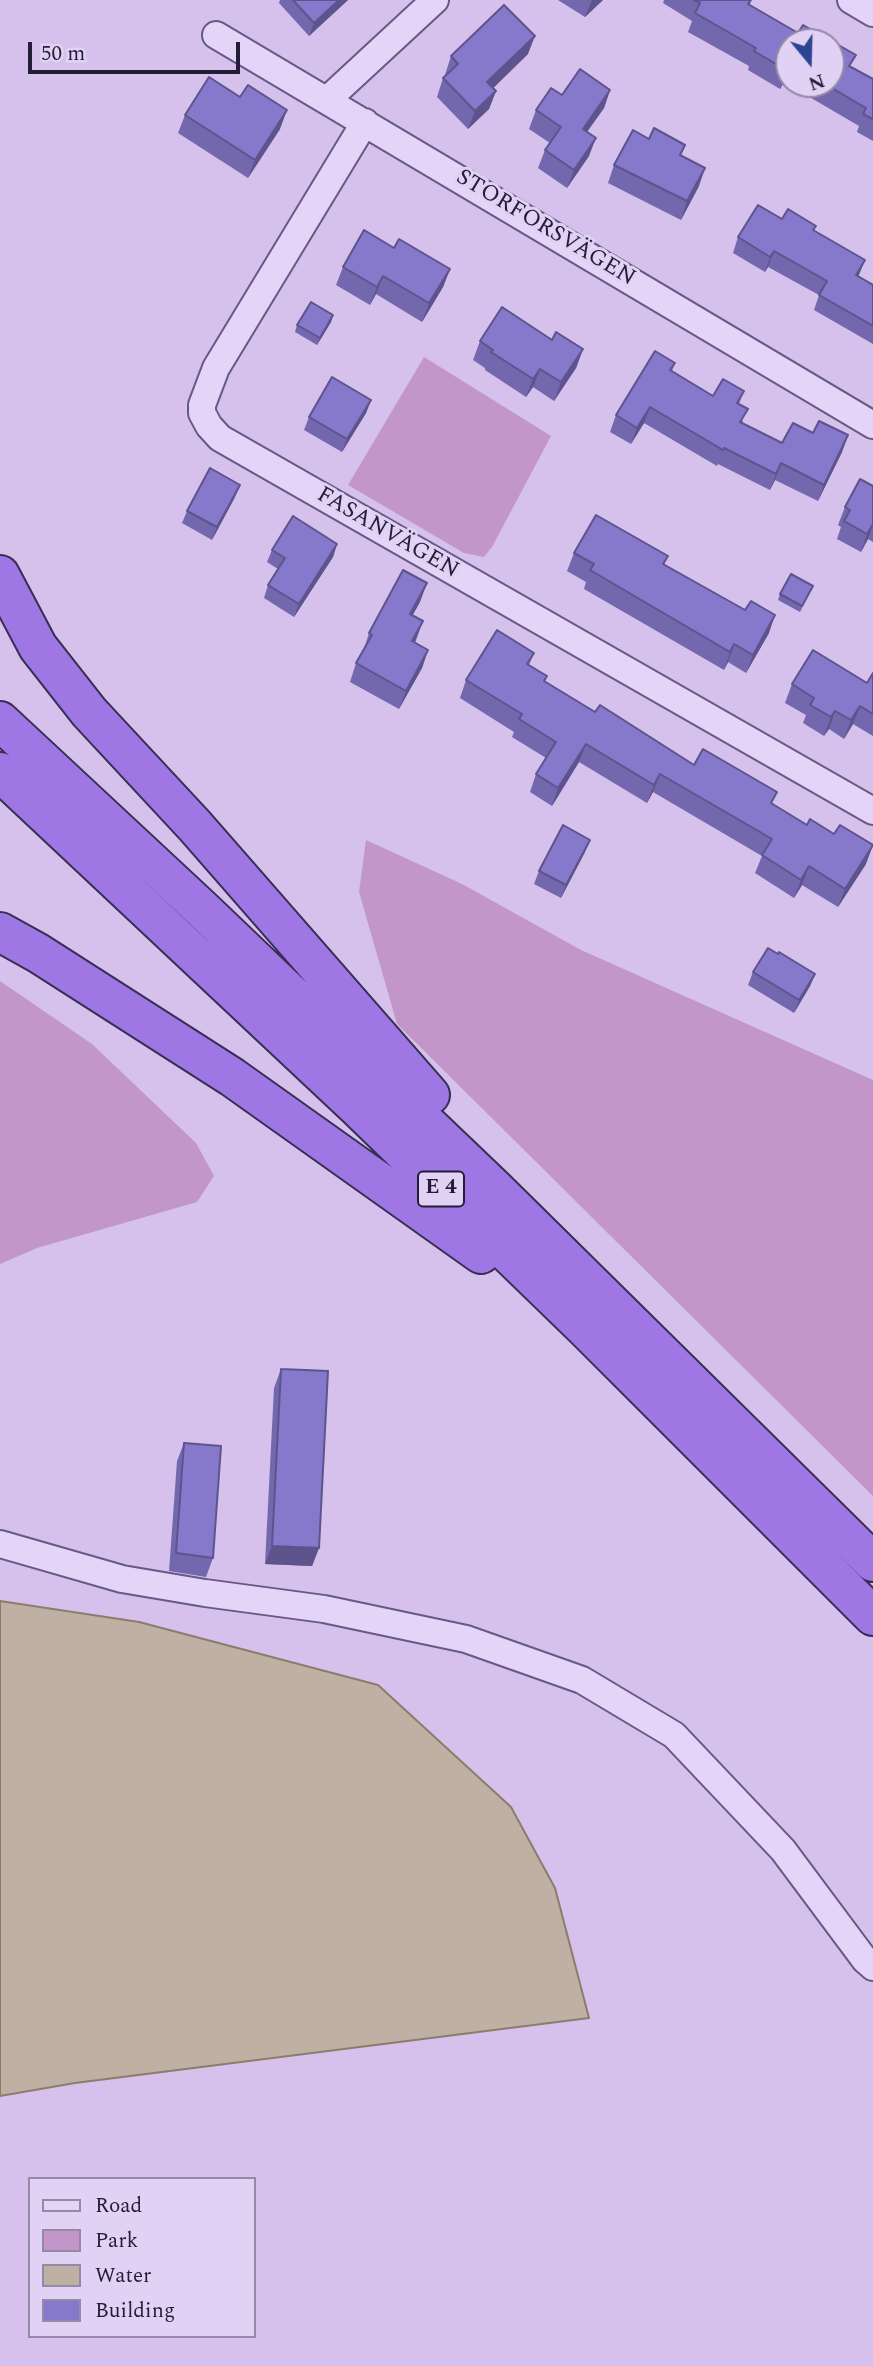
<!DOCTYPE html>
<html>
<head>
<meta charset="utf-8">
<style>
  body { margin:0 }
  #map { position:relative; width:873px; height:2366px; overflow:hidden; background:#d5c1ec; font-family:Spectral,serif }
  canvas { display:block }
  .legend { position:absolute; left:28px; top:2177px; width:228px; height:161px; box-sizing:border-box; background:#e1d1f4; border:2px solid #9589a8; margin:0; padding:9px 12px; list-style:none; font-size:21px; color:#231d36 }
  .legend li { display:flex; align-items:center; gap:14px; height:35px }
  .legend b { width:35px; border:2px solid #9589a8 }
  .north { position:absolute; left:775px; top:28px; width:70px; height:70px; box-sizing:border-box; background:#e1d1f4; border:2px solid #9589a8; border-radius:50%; rotate:161deg; font-size:19px; font-weight:700; line-height:28px; text-align:center; color:#231d36 }
  .north::after { content:''; display:block; margin:auto; width:24px; height:32px; background:#2b4593; clip-path:polygon(50% 0,100% 100%,50% 72%,0 100%) }
  .scale { position:absolute; left:28px; top:42px; width:212px; height:32px; box-sizing:border-box; border:4px solid #231d36; border-top:0; padding-left:9px; font-size:21px; line-height:24px; white-space:nowrap; color:#231d36; -webkit-text-stroke:5px #e1d1f4; paint-order:stroke }
</style>
</head>
<body>
<div id="map">
<canvas width="873" height="2366"></canvas>
<ul class="legend">
<li><b style="height:9px;background:#e4d4f8"></b>Road</li>
<li><b style="height:19px;background:#c396ca"></b>Park</li>
<li><b style="height:19px;background:#bfb0a4"></b>Water</li>
<li><b style="height:19px;background:#8678ca"></b>Building</li>
</ul>
<div class="north">N</div>
<div class="scale">50 m</div>
</div>
<script>
const ctx = document.querySelector('canvas').getContext('2d');
ctx.lineJoin = 'round';
function paint(path, color) {
  ctx.fillStyle = color;
  ctx.fill(path, 'evenodd');
}
function shape(rows) {
  const path = new Path2D();
  for (const r of rows) {
    path.moveTo(r[0], r[1]);
    for (let i = 2; i < r.length; i += 2) path.lineTo(r[i], r[i + 1]);
  }
  return path;
}
function strokePath(path, color, width, dash) {
  ctx.strokeStyle = color;
  ctx.lineWidth = width;
  ctx.lineCap = dash ? 'butt' : 'round';
  ctx.setLineDash(dash || []);
  ctx.stroke(path);
}
function drawText(font, color, halo, rows, align = 'center') {
  ctx.font = font + ' Spectral,serif';
  ctx.lineWidth = 6;
  ctx.setLineDash([]);
  ctx.textBaseline = 'middle';
  ctx.strokeStyle = halo;
  ctx.fillStyle = color;
  for (const [text, x, y, turn = 0] of rows) {
    ctx.save();
    ctx.translate(x, y);
    ctx.rotate((+turn || 0) * Math.PI / 180);
    ctx.textAlign = isNaN(turn) ? turn : align;
    if (halo) ctx.strokeText(text, 0, 0);
    ctx.fillText(text, 0, 0);
    ctx.restore();
  }
}
paint(shape([
  [424,357,551,436,492,547,484,557,464,553,348,485],
  [366,840,462,884,581,950,873,1080,873,1496,397,1024,359,892],
  [0,981,92,1044,196,1143,214,1176,197,1202,37,1248,0,1264]
]), '#c396ca');
const water = shape([
  [0,1601,139,1622,378,1685,511,1807,555,1888,589,2018,75,2083,0,2096,0,1601]
]);
paint(water, '#bfb0a4');
strokePath(water, '#8d7c6b', 2);
const minor = shape([
  [851,0,873,13],
  [216,35,873,425],
  [327,100,435,0],
  [365,122,216,368,202,405,202,413,209,426,220,438,873,811],
  [0,1544,122,1579,205,1593,324,1609,466,1639,582,1680,674,1735,783,1850,865,1960,873,1967]
]);
const trunk = shape([
  [0,575,38,647,89,712,195,826,430,1095],
  [0,721,203,910,495,1189,873,1562],
  [0,772,358,1108,584,1327,873,1616],
  [0,932,38,953,232,1077,481,1254]
]);
strokePath(minor, '#665985', 30);
strokePath(trunk, '#362e53', 42);
strokePath(minor, '#e4d4f8', 26);
strokePath(trunk, '#9f77e4', 38);
paint(shape([
  [280,0,348,0,309,36,279,3],
  [558,0,603,0,585,17],
  [664,0,751,0,750,5,851,67,873,79,873,141,857,132,859,126,784,82,780,89,748,70,749,66,688,32,692,21,663,3],
  [789,42,831,84,789,84],
  [528,54,493,88,496,91,489,109,468,129,437,97,443,78,446,76,445,75,451,56],
  [610,90,604,108,587,132,589,156,567,188,538,168,545,150,550,143,529,129,536,110,562,95],
  [185,115,280,129,248,178,178,133],
  [649,139,685,145,681,155,699,186,681,220,608,183,614,165],
  [782,219,816,226,814,231,858,276,873,285,873,344,814,310,819,295,768,267,765,272,733,253,738,237],
  [343,267,450,269,443,287,422,322,376,294,370,305,336,285],
  [333,315,331,322,317,345,295,332,297,325],
  [552,340,583,349,576,368,554,401,533,387,526,397,485,370,485,368,473,360,480,341],
  [675,363,672,371,713,396,744,391,739,404,743,423,782,443,813,433,848,435,842,452,818,501,775,480,770,490,718,464,717,466,644,423,631,444,610,432,616,415],
  [371,400,366,413,342,452,304,430,309,417],
  [873,486,873,542,868,539,861,552,837,539,841,527,838,525,845,507],
  [235,497,212,540,182,523,187,511],
  [337,544,333,557,294,617,264,598,268,585,278,569,267,562,272,550],
  [574,553,668,556,664,565,769,633,746,673,728,662,724,670,584,589,586,582,567,571],
  [813,586,800,612,778,600,780,594],
  [420,602,412,616,416,640,415,642,428,650,422,668,399,709,350,682,356,663,363,652,369,633],
  [534,653,529,665,547,676,545,681,595,712,694,765,772,804,866,864,838,907,802,885,794,898,755,873,762,856,653,792,647,803,579,762,552,806,530,792,536,774,546,758,512,737,514,732,460,698,466,680],
  [873,673,873,736,853,724,844,739,829,729,824,736,803,723,806,715,785,703,792,684,867,683],
  [585,852,561,898,534,884,539,871],
  [778,954,815,974,810,986,794,1013,748,985,753,972],
  [281,1369,319,1548,312,1566,265,1564,274,1388],
  [184,1443,213,1558,206,1577,169,1571,177,1461]
]), '#7367ae');
paint(shape([
  [339,0,348,0,309,36,314,23],
  [592,0,603,0,585,17],
  [535,36,528,54,481,100,487,82],
  [789,66,784,82,780,89,786,70],
  [610,90,604,108,576,147,583,129],
  [496,91,489,109,468,129,475,111],
  [287,110,280,129,248,178,255,160],
  [596,138,589,156,567,188,574,170],
  [705,168,699,186,681,220,687,201],
  [774,251,768,267,765,272,770,257],
  [865,260,859,275,850,290,856,275],
  [450,269,443,287,422,322,429,303],
  [383,276,376,294,370,305,377,287],
  [333,315,331,322,317,345,320,338],
  [583,349,576,368,554,401,561,382],
  [540,369,533,387,526,397,533,379],
  [371,400,366,413,342,452,347,439],
  [650,407,644,423,631,444,637,428],
  [848,435,842,452,818,501,824,485],
  [781,463,775,480,770,490,776,474],
  [240,485,235,497,212,540,217,527],
  [873,524,868,539,861,552,867,534],
  [337,544,333,557,294,617,299,604],
  [427,583,420,602,403,632,410,614],
  [775,615,769,633,746,673,753,655],
  [423,621,416,640,406,659,412,641],
  [734,644,728,662,724,670,730,652],
  [428,650,422,668,399,709,406,691],
  [860,706,853,724,844,739,851,720],
  [835,711,829,729,824,736,831,717],
  [586,744,579,762,552,806,558,788],
  [660,774,653,792,647,803,654,785],
  [590,840,585,852,561,898,566,885],
  [873,845,866,864,838,907,845,889],
  [809,866,802,885,794,898,801,880],
  [815,974,810,986,794,1013,799,1000],
  [272,1546,319,1548,312,1566,265,1564]
]), '#5e548d');
const building = shape([
  [293,0,339,0,314,23,293,0],
  [694,0,751,0,748,4,798,33,803,25,856,55,849,66,873,79,873,119,863,114,866,108,825,84,831,84,831,42,789,42,789,66,786,70,754,51,756,48,695,13,700,3,694,0],
  [504,5,535,36,487,82,496,91,475,111,443,78,458,64,451,56,504,5],
  [580,69,610,90,583,129,596,138,574,170,545,150,561,127,536,110,551,88,562,95,580,69],
  [209,77,240,97,248,85,287,110,255,160,185,115,209,77],
  [654,128,685,145,680,155,705,168,687,201,614,165,633,130,649,139,654,128],
  [758,205,782,219,788,209,816,226,813,230,865,260,856,275,873,285,873,326,819,295,827,281,774,251,770,257,738,237,758,205],
  [364,230,394,248,399,239,450,269,429,303,383,276,377,287,343,267,364,230],
  [311,302,333,315,320,338,297,325,311,302],
  [502,307,552,340,556,332,583,349,561,382,540,369,533,379,491,352,493,350,480,341,502,307],
  [655,351,675,363,670,370,713,396,723,379,744,391,737,403,748,409,740,422,782,443,793,423,813,433,819,421,848,435,824,485,781,463,776,474,724,448,723,450,650,407,637,428,616,415,655,351],
  [332,377,371,400,347,439,309,417,332,377],
  [210,468,240,485,217,527,187,511,210,468],
  [860,479,873,486,873,524,867,534,844,521,850,510,845,507,860,479],
  [596,515,668,556,663,564,745,610,751,601,775,615,753,655,734,644,730,652,590,570,594,564,574,553,596,515],
  [293,516,337,544,299,604,268,585,285,558,272,550,293,516],
  [403,570,427,583,410,614,423,621,412,641,428,650,406,691,356,663,372,635,369,633,403,570],
  [791,574,813,586,802,606,780,594,791,574],
  [497,630,534,653,527,664,547,676,544,681,595,712,600,705,694,765,703,749,777,792,771,803,807,825,810,819,834,834,840,825,873,845,845,889,809,866,801,880,762,855,772,839,660,774,654,785,586,744,558,788,536,774,556,742,519,719,522,714,466,680,497,630],
  [813,650,867,683,873,673,873,714,860,706,851,720,835,711,831,717,810,705,814,698,792,684,813,650],
  [563,825,590,840,566,885,539,871,563,825],
  [768,948,778,954,779,952,815,974,799,1000,753,972,768,948],
  [281,1369,328,1371,319,1548,272,1546,281,1369],
  [184,1443,221,1446,213,1558,176,1553,184,1443]
]);
paint(building, '#8678ca');
strokePath(building, '#5e548d', 2);
for (const [x, y, w] of [
  [441,1189,46]
]) {
  const box = new Path2D();
  box.roundRect(x - w / 2, y - 17.5, w, 35, 5);
  ctx.fillStyle = '#e1d1f4';
  ctx.fill(box);
  strokePath(box, '#231d36', 2);
}
drawText('bold 21px', '#231d36', null, [
  ["E 4",441,1189]
]);
drawText('23px', '#231d36', '#e1d1f4', [
  ["STORFORSVÄGEN",545,229,31],
  ["FASANVÄGEN",387,534,30]
]);
</script>
</body>
</html>
